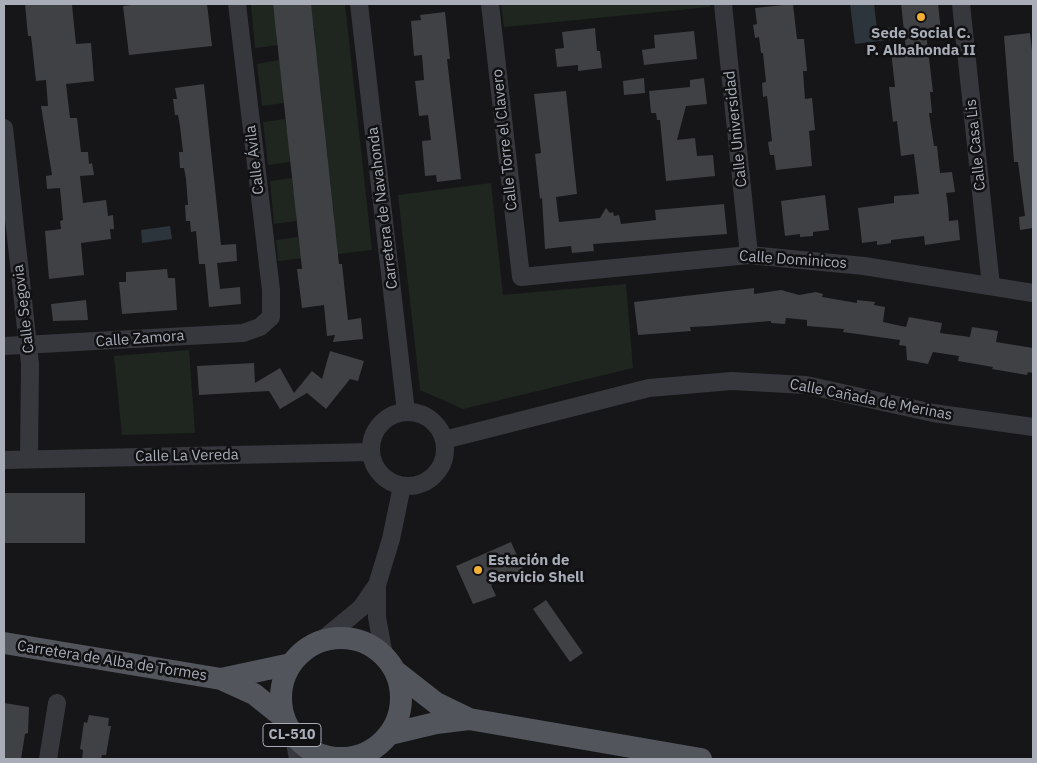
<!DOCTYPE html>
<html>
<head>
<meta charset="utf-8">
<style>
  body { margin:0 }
  #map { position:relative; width:1037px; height:763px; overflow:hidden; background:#161618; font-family:"IBM Plex Sans",sans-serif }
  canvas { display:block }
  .frame { position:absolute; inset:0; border:5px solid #a8adb8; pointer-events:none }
</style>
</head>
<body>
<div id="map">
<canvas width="1037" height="763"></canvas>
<div class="frame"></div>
</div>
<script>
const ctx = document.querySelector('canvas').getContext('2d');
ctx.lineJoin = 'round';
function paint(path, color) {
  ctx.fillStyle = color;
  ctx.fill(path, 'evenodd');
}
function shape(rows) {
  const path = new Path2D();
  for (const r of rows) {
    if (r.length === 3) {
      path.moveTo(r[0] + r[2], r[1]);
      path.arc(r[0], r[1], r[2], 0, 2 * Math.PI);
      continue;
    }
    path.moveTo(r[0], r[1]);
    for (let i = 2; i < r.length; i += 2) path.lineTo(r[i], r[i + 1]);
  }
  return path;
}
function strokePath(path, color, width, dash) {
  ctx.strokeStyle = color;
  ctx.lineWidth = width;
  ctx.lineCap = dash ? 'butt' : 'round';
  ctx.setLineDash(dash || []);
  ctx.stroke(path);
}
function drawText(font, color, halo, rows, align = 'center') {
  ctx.font = font + ' "IBM Plex Sans",sans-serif';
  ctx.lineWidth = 5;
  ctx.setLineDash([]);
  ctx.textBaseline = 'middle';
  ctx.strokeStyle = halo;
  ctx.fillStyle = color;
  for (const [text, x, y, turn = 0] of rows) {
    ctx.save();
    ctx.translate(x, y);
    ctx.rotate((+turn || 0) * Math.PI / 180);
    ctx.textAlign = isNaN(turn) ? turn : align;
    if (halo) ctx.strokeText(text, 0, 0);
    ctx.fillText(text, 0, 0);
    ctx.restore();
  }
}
paint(shape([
  [273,4,274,14,311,10,311,4,345,4,372,250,278,261,276,240,298,237,300,249,337,245,336,233,330,233,328,218,334,217,333,205,296,209,296,221,274,224,270,181,292,178,293,190,331,186,329,174,323,175,322,159,328,158,326,146,289,150,290,162,268,165,263,122,285,119,287,131,324,127,320,86,283,91,284,103,262,106,257,64,279,60,281,73,318,69,317,57,311,57,309,41,315,40,314,28,277,32,278,45,255,48,251,5],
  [501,4,710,4,710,7,504,27],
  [491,183,503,295,626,284,633,368,463,409,420,390,398,195],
  [189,350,195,433,122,435,114,356]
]), '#1e261f');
paint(shape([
  [850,4,874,4,877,29,895,27,896,39,855,44],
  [170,226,172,239,142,243,141,230]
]), '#2c353c');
paint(shape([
  [25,4,72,5,76,44,91,43,94,81,66,84,70,118,77,118,81,152,88,152,89,164,92,163,94,175,80,176,83,203,106,200,108,216,113,215,114,229,110,229,111,239,81,243,84,275,49,279,45,231,61,229,60,221,63,220,60,188,47,189,46,176,52,175,41,106,48,106,46,80,36,81,31,36,28,36],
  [140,4,207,4,212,46,129,55,123,6],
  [273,4,311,4,339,264,342,264,348,320,361,318,363,339,333,342,335,335,327,336,324,305,302,308,297,269,302,269],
  [793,4,797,39,804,39,807,71,803,71,805,99,812,98,815,130,809,131,812,166,776,170,774,155,770,155,769,149,768,142,772,141,767,96,763,97,762,83,766,82,763,53,761,53,759,37,755,38,753,25,757,24,755,8],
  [901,4,938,4,941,31,926,33,933,92,930,92,932,113,929,113,934,146,937,146,940,173,952,172,955,192,946,193,948,206,949,221,958,220,960,240,925,245,924,236,891,240,891,243,885,244,877,245,877,241,862,243,858,208,894,203,894,196,919,194,914,154,901,156,897,121,893,122,889,87,895,87,891,51,906,49],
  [445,12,450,59,447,59,461,179,437,182,436,175,425,176,422,141,431,140,428,115,419,116,415,81,424,80,422,55,414,56,411,21,421,20,420,15],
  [595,28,597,51,600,51,602,68,578,71,578,65,557,67,555,49,564,48,562,32],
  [694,31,697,59,644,65,642,50,655,48,654,35],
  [1030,33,1033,59,1033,228,1020,230,1019,217,1025,216,1018,162,1014,162,1004,36],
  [644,78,645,93,624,95,623,81],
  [704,78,707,104,686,106,677,140,695,138,697,156,713,155,715,176,666,181,660,120,657,120,656,113,651,113,649,91,690,87,690,80],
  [204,84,221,245,236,244,237,261,217,263,220,289,240,287,241,304,209,307,205,264,199,264,196,231,191,232,190,221,186,221,185,205,188,205,186,179,184,168,180,168,179,152,183,152,180,126,178,115,175,115,173,99,177,99,175,88],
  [566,91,577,194,556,197,559,222,600,218,606,208,610,213,613,212,614,216,619,215,621,224,656,220,655,210,724,204,727,234,593,244,594,251,572,253,571,246,545,249,542,198,540,199,535,154,541,153,534,94],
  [825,195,829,230,813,232,813,236,800,237,800,234,785,236,781,201],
  [167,269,168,278,175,278,177,310,122,314,119,282,126,282,126,272],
  [754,288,754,294,781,290,799,295,816,292,823,294,822,297,857,303,857,300,875,302,874,305,885,307,883,322,906,327,909,317,925,320,942,323,940,333,970,337,972,327,998,331,996,342,1033,348,1033,373,1028,372,1027,375,992,369,993,367,958,361,959,356,933,352,928,364,907,360,906,346,899,345,900,340,843,332,844,329,807,326,807,320,786,318,785,324,771,323,771,321,710,326,690,327,691,331,638,335,634,302],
  [86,300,88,320,53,321,51,304],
  [330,351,364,361,358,381,350,379,326,409,307,393,280,409,269,391,199,395,197,366,254,363,255,383,280,368,294,393,312,371,322,379],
  [4,493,85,493,85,543,4,543],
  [511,542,524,571,491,585,496,596,473,604,456,566],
  [546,600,583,653,570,662,533,609],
  [4,703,29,707,28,733,25,734,21,759,4,759],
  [89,715,109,718,108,726,111,726,106,755,102,755,101,759,82,759,83,750,80,749,84,722,87,723]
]), '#404145');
strokePath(shape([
  [359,4,406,412],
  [490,4,521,277,749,255,864,266,1033,293],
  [723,4,749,255],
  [961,4,991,286],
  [4,128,30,364,29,459],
  [4,346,243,333,260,327,271,317,271,290,237,4],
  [408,449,37],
  [444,440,649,388,732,381,806,385,933,413,1033,427],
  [4,460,371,452],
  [321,641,361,608,377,585],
  [384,656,377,617,377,585,391,539,402,486],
  [294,737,298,759],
  [48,759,57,703],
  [350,759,351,758]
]), '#37383d', 18);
strokePath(shape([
  [341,698,60],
  [4,643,221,679,254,694,284,718],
  [395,671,436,703,469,719,701,759],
  [221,679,291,664],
  [390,734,436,723,469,719]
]), '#53555c', 22);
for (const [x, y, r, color] of [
  [921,17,5,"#f2b134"],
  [478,570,5,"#f2b134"]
]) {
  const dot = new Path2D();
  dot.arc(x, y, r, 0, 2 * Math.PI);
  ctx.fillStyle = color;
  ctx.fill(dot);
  strokePath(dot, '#111113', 2);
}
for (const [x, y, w] of [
  [292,735,58]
]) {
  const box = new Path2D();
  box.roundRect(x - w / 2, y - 11.5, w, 23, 4);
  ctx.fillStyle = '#111113';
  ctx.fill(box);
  strokePath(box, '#a8adb8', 1);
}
drawText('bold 14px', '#a8adb8', null, [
  ["CL-510",292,735]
]);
drawText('bold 15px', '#a8adb8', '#111113', [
  ["Sede Social C.",921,34],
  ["P. Albahonda II",921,51],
  ["Estación de",488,561,"left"],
  ["Servicio Shell",488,578,"left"]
]);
drawText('15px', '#a8adb8', '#111113', [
  ["Calle Universidad",736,129,-96],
  ["Calle Torre el Clavero",505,140,-96],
  ["Calle Casa Lis",976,145,-96],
  ["Calle Ávila",255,160,-97],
  ["Carretera de Navahonda",383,208,-97],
  ["Calle Dominicos",793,260,4],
  ["Calle Segovia",24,309,-97],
  ["Calle Zamora",140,339,-4],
  ["Calle Cañada de Merinas",871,400,11],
  ["Calle La Vereda",187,456,-1],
  ["Carretera de Alba de Tormes",112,661,9]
]);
</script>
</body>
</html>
